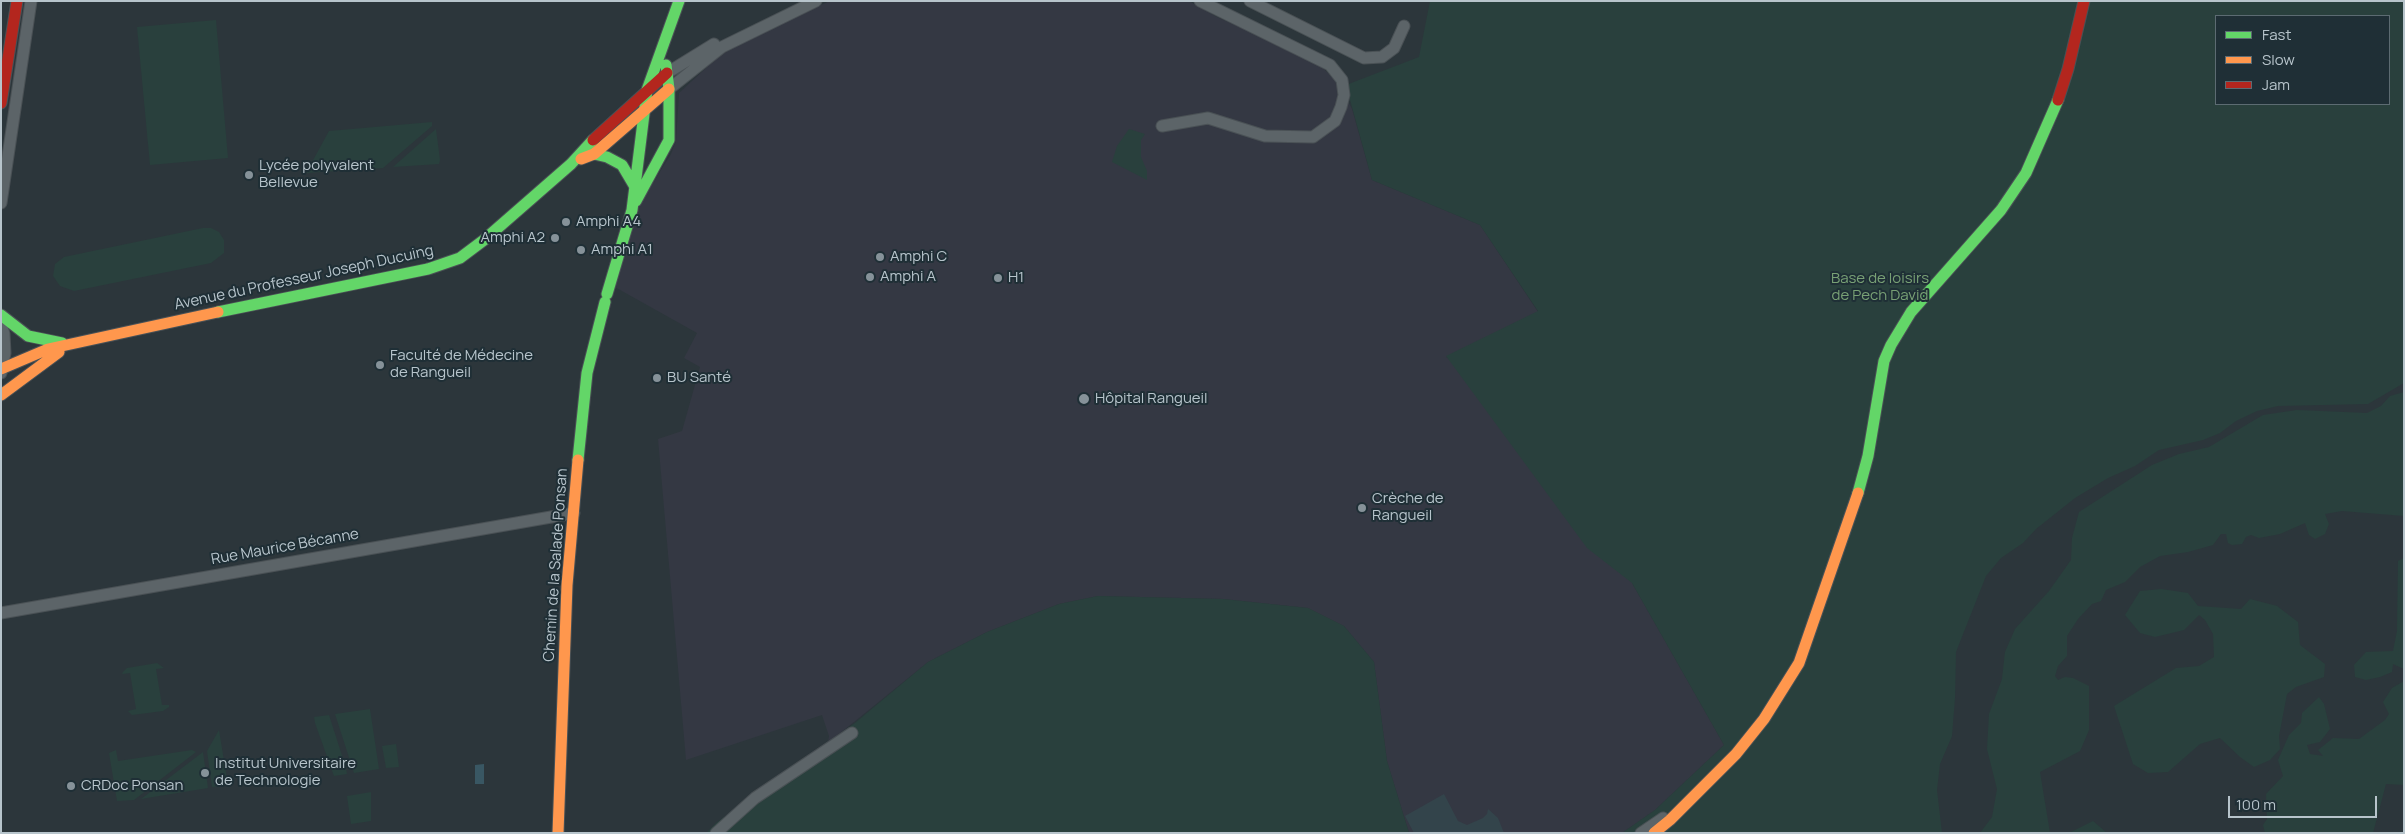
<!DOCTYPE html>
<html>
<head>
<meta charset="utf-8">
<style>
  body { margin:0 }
  #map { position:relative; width:2405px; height:834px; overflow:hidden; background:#2c363b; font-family:Manrope,sans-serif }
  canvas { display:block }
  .frame { position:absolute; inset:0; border:2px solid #b7c4cb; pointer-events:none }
  .legend { position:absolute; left:2215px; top:15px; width:175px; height:90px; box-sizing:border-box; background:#1f2f36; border:1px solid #5c6b72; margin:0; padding:6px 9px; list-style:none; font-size:15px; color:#b7c4cb }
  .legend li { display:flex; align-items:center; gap:10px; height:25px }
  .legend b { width:25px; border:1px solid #5c6b72 }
  .scale { position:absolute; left:2228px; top:796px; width:149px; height:22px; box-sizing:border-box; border:2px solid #b7c4cb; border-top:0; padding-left:6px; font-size:15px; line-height:18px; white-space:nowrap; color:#b7c4cb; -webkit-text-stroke:4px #1f2f36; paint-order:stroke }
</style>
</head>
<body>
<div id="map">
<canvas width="2405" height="834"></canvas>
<div class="frame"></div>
<ul class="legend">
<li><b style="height:6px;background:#63d668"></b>Fast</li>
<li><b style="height:6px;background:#ff974d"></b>Slow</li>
<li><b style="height:6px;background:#b3261e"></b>Jam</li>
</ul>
<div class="scale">100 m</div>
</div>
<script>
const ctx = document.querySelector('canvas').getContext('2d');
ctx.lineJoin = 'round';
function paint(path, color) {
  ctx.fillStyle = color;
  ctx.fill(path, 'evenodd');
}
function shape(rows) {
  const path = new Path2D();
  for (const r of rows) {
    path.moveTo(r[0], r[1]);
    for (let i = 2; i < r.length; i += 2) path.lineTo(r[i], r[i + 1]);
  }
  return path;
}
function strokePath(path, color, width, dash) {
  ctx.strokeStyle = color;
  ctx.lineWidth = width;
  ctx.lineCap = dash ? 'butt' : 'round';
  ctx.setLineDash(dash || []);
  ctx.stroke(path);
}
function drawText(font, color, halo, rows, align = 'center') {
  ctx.font = font + ' Manrope,sans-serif';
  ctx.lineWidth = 4;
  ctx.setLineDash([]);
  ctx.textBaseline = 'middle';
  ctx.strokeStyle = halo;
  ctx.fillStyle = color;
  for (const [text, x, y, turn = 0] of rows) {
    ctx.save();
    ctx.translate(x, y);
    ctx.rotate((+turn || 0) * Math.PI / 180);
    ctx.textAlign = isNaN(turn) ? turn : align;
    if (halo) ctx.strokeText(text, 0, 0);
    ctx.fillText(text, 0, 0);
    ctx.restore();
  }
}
paint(shape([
  [830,1,1189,1,1217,17,1316,61,1339,84,1352,109,1372,180,1480,225,1538,312,1446,357,1669,483,1632,583,1724,745,1655,810,1622,833,1409,833,1387,761,1374,662,1344,626,1308,608,1223,599,1098,596,1059,604,987,632,928,662,828,743,829,736,822,715,686,760,658,439,682,431,700,367,684,358,697,333,613,286,640,204,671,154,676,141,679,93,720,55,770,28]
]), '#343843');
paint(shape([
  [1444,794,1458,821,1467,825,1483,818,1487,814,1488,809,1498,818,1504,833,1414,833,1405,816]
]), '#33444b');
paint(shape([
  [1430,1,2404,1,2404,383,2368,404,2278,406,2257,411,2236,421,2220,433,2203,440,2159,450,2135,466,2108,478,2075,498,2036,529,2023,543,2001,558,1986,576,1956,652,1955,698,1952,736,1940,764,1937,790,1942,833,1622,833,1655,810,1724,745,1632,583,1587,548,1446,356,1538,311,1480,225,1372,180,1346,85,1419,57],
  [2216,16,2389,16,2389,104,2216,104],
  [216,20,228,158,150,165,137,27],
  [432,122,432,126,383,168,306,173,329,131],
  [436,129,440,160,439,164,393,167],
  [1129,129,1145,134,1141,140,1141,157,1147,171,1147,180,1112,162,1117,146],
  [203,228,211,228,219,232,224,240,224,253,211,263,74,291,60,286,53,276,55,264,64,257],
  [2404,392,2404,516,2342,511,2325,514,2329,524,2325,534,2315,539,2309,535,2305,523,2280,534,2259,538,2251,535,2246,537,2242,544,2232,545,2228,543,2226,534,2221,534,2213,545,2188,552,2160,556,2140,567,2125,582,2106,590,2101,601,2092,604,2078,619,2067,636,2067,656,2058,666,2055,676,2058,680,2065,677,2073,678,2089,686,2089,730,2080,751,2040,772,2050,833,1980,833,1992,817,1997,789,1987,749,1989,714,2002,679,2005,652,2015,629,2049,591,2071,560,2072,538,2079,512,2152,465,2179,454,2209,447,2263,415,2297,410,2367,413,2381,406,2390,396],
  [2404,558,2404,669,2393,664,2392,672,2380,677,2366,680,2355,677,2354,665,2366,652,2393,651,2397,631,2398,561],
  [2161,589,2188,593,2198,606,2241,609,2250,599,2277,606,2298,622,2300,645,2325,664,2324,677,2296,687,2287,694,2279,736,2280,749,2270,760,2254,767,2240,757,2220,738,2200,744,2168,772,2148,773,2133,764,2114,706,2176,668,2199,666,2214,657,2213,634,2205,620,2199,615,2184,630,2155,637,2140,633,2125,615,2140,591],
  [1098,596,1223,599,1308,608,1344,626,1374,662,1387,761,1409,833,706,833,716,823,855,723,928,662,987,632,1059,604],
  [157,663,164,668,156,669,162,705,169,705,169,707,163,711,132,715,128,711,136,709,130,673,122,674,123,672,127,668],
  [2404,681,2404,785,2386,784,2373,833,2265,833,2263,825,2267,819,2266,794,2283,776,2278,760,2289,735,2301,723,2302,713,2319,697,2324,704,2330,729,2320,742,2307,745,2310,754,2323,756,2318,750,2333,738,2359,739,2385,720,2389,714,2383,702,2392,688],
  [370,709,379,769,354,773,335,714],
  [329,715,346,768,347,774,334,776,315,723,314,717],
  [219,730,228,785,212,787,207,751],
  [396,744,399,767,386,768,382,746],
  [116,750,118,761,192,750,196,752,134,800,117,801,109,753],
  [203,752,208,788,141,799],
  [371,792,371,821,351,824,347,796],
  [2093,821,2107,833,2069,833]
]), '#29403d');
paint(shape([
  [484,764,484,784,475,784,475,765]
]), '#395763');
const street = shape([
  [1250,1,1364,58,1382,57,1394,48,1404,26],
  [667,73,714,44],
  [669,89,722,47,816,1],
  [1162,126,1208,118,1265,136,1313,137,1335,121,1341,107,1344,95,1342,80,1330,65,1200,1],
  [1,203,31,1],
  [1,323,4,334,5,353,1,373],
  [1,613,574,513],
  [716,833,755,798,852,733],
  [1641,833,1663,818]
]);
const fast = shape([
  [594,154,607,157,622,165,635,187],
  [636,201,669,140,669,89,666,65],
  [607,294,632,210,647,90,679,1],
  [218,312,428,269,460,258,484,240,571,164,593,140],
  [1,315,28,336,62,343],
  [578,460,587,373,605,302],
  [1858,493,1868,456,1884,361,1891,345,1911,312,2001,210,2026,173,2058,100]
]);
const slow = shape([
  [581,159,594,154,669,89],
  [1,369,48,349,218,312],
  [1,395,59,352],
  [558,833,567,585,578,460],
  [1654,833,1670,820,1736,754,1764,719,1799,663,1858,493]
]);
const jam = shape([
  [2058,100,2068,69,2084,1],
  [1,103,17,1],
  [593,140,667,73]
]);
strokePath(street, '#4a5155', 13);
strokePath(fast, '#4a5155', 13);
strokePath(slow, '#4a5155', 13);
strokePath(jam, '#4a5155', 13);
strokePath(street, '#5c6468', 11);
strokePath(fast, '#63d668', 11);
strokePath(slow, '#ff974d', 11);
strokePath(jam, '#b3261e', 11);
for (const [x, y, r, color] of [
  [249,175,5,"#869299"],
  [566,222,5,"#869299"],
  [555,238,5,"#869299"],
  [581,250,5,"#869299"],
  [880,257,5,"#869299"],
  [870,277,5,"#869299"],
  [998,278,5,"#869299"],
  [380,365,5,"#869299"],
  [657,378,5,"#869299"],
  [1084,399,6,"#869299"],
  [1362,508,5,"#869299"],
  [205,773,5,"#869299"],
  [71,786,5,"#869299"]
]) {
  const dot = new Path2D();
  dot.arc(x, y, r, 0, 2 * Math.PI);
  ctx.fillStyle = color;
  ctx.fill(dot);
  strokePath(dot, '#1f2f36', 2);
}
drawText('15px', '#b7c4cb', '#1f2f36', [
  ["Lycée polyvalent",259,166],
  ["Bellevue",259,183],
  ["Amphi A4",576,222],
  ["Amphi A2",545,238,"right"],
  ["Amphi A1",591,250],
  ["Amphi C",890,257],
  ["Amphi A",880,277],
  ["H1",1008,278],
  ["Faculté de Médecine",390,356],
  ["de Rangueil",390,373],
  ["BU Santé",667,378],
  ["Hôpital Rangueil",1095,399],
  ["Crèche de",1372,499],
  ["Rangueil",1372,516],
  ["Institut Universitaire",215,764],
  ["de Technologie",215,781],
  ["CRDoc Ponsan",81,786]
], 'left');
drawText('15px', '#b7c4cb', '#1f2f36', [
  ["Avenue du Professeur Joseph Ducuing",304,278,-12],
  ["Rue Maurice Bécanne",285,547,-10],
  ["Chemin de la Salade Ponsan",556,565,-86]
]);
drawText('15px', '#78a075', '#1f2f36', [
  ["Base de loisirs",1880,279],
  ["de Pech David",1880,296]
]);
</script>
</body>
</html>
